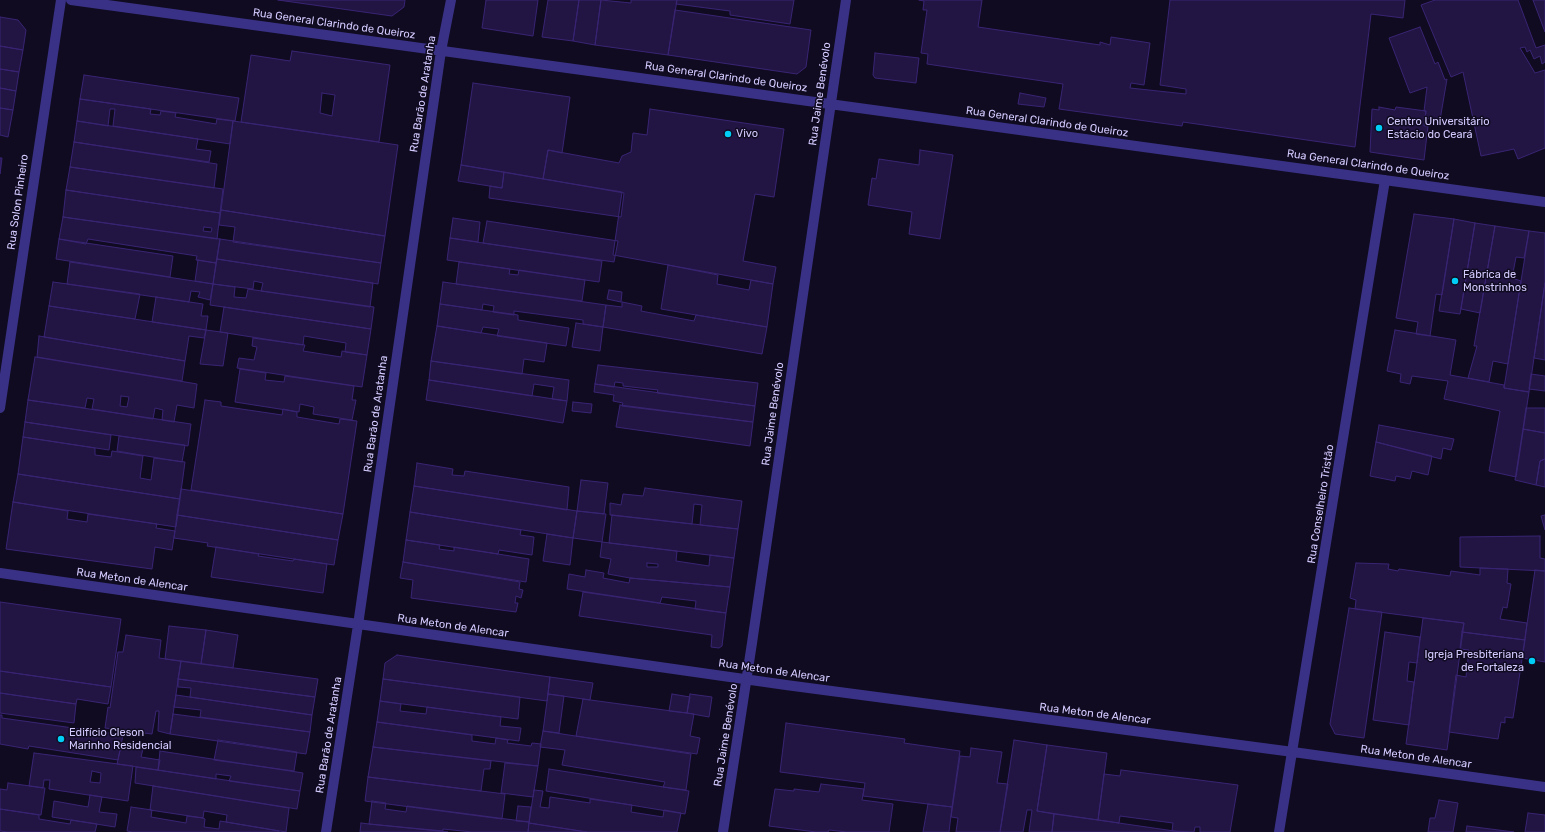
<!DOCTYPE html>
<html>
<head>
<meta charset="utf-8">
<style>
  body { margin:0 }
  canvas { display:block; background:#100b21 }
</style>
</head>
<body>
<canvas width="1545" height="832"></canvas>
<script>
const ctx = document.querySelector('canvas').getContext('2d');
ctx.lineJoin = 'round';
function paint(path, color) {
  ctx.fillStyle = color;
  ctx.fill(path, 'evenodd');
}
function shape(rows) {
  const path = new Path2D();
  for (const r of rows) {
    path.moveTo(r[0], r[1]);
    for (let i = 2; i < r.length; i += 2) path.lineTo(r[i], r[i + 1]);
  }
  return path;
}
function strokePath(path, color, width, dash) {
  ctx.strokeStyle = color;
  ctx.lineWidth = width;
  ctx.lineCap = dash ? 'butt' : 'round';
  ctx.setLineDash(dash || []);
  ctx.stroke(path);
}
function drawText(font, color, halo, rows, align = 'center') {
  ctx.font = font + ' Rubik,sans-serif';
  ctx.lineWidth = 3;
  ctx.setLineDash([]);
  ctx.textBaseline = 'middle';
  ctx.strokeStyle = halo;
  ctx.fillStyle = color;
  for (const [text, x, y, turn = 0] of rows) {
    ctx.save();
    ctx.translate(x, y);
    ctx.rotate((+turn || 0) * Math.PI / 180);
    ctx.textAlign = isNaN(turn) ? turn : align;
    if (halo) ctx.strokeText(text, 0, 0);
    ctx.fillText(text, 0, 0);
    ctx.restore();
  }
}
const building = shape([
  [278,0,405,0,404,7,392,16,278,0],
  [486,0,538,0,533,36,482,28,486,0],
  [548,0,579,0,573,41,542,37,548,0],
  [579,0,601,0,595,45,573,41,579,0],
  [601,0,631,3,631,0,677,0,668,55,595,45,601,0],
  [677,0,794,0,790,24,730,15,730,11,676,4,677,0],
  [919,0,982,0,978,27,1100,45,1100,42,1110,45,1111,37,1150,43,1144,85,1131,83,1130,88,1186,94,1186,89,1160,85,1170,0,1405,0,1403,18,1371,14,1355,147,1183,122,1182,126,1059,109,1063,84,927,64,928,54,921,53,927,10,923,10,924,1,919,0],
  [1435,0,1518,0,1536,48,1545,45,1545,62,1542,64,1540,56,1534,59,1530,50,1527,52,1525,47,1520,48,1535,73,1545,70,1545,148,1518,159,1514,149,1481,156,1463,72,1451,77,1421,5,1435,0],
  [1533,0,1545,0,1545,32,1533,0],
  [675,10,811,30,806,67,797,74,668,55,675,10],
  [0,17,18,20,26,30,23,50,0,46,0,17],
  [1420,27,1435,64,1438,62,1445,80,1447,79,1440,120,1425,118,1426,111,1424,111,1427,87,1410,93,1389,38,1420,27],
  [0,46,23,50,19,72,0,69,0,46],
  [292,51,390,65,379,142,241,122,251,55,290,61,292,51],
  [322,93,335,95,332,116,320,113,322,93],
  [875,53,919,58,916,83,875,78,873,75,875,53],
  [0,69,19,72,16,91,0,88,0,69],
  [84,75,239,98,235,121,80,99,84,75],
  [473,83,570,97,562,153,548,150,543,179,461,165,473,83],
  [0,88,16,91,13,110,0,108,0,88],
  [1020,93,1046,98,1044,107,1018,104,1020,93],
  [80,99,151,109,150,114,160,115,161,111,176,113,175,117,216,124,217,119,233,121,230,144,113,126,115,109,110,109,108,126,77,121,80,99],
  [1379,107,1395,110,1396,107,1426,111,1424,126,1428,126,1424,160,1370,152,1372,109,1379,110,1379,107],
  [0,108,13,110,8,137,0,135,0,108],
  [650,109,784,129,774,197,755,194,743,261,776,267,773,284,613,255,622,192,543,179,548,150,619,163,622,156,631,152,633,133,647,135,650,109],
  [77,121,198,139,196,149,211,151,209,162,74,142,77,121],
  [233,121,398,145,385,236,221,210,233,121],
  [74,142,217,164,214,188,70,167,74,142],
  [920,150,953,155,940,239,909,234,912,212,868,205,872,178,876,179,879,159,919,165,920,150],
  [0,158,2,158,0,174,0,158],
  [461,165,504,172,502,188,458,181,461,165],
  [70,167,223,189,220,213,66,190,70,167],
  [504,172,624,193,621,217,489,198,490,186,502,188,504,172],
  [66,190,220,213,217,239,63,217,66,190],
  [204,227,212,228,211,232,203,231,204,227],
  [221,210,385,236,381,263,233,242,235,227,219,225,221,210],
  [1414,214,1454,219,1442,295,1436,294,1430,336,1416,334,1418,322,1396,318,1414,214],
  [63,217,220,239,216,263,196,260,197,256,88,239,86,244,59,239,63,217],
  [453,218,480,222,478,242,450,238,453,218],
  [1454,219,1475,223,1460,314,1439,311,1454,219],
  [487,221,618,241,614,262,483,243,487,221],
  [1475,223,1495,226,1480,313,1461,309,1475,223],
  [1495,226,1529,231,1524,258,1516,257,1512,278,1521,281,1508,364,1493,361,1489,382,1468,378,1477,346,1474,346,1495,226],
  [1529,231,1545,233,1545,283,1529,392,1504,388,1529,231],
  [450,238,602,261,599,282,447,260,450,238],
  [59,239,173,256,170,277,56,259,59,239],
  [220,239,381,263,378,284,217,259,220,239],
  [217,259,373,283,370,307,261,291,263,283,254,281,253,289,213,284,217,259],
  [198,260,216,263,213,284,195,281,198,260],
  [70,262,213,284,210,300,198,297,200,292,191,291,189,302,67,284,70,262],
  [459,262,510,269,509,274,518,275,519,270,585,280,582,301,456,284,459,262],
  [668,265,718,275,717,284,749,290,751,280,773,284,767,327,661,309,668,265],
  [53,282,140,294,135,319,49,306,53,282],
  [443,282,606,305,603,327,583,324,583,320,514,311,514,315,493,312,494,306,483,304,482,310,440,304,443,282],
  [1545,283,1545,360,1534,358,1545,283],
  [213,284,235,287,234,297,246,298,248,289,374,307,371,329,210,305,213,284],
  [609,290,622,292,621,302,607,299,609,290],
  [156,297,203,304,201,316,208,316,206,330,152,322,156,297],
  [622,302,642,306,641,311,694,321,696,315,767,327,762,354,603,327,606,305,622,307,622,302],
  [440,304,518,315,518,320,569,328,566,346,497,336,499,329,483,327,481,333,437,326,440,304],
  [49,306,206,330,204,338,189,336,185,361,44,337,49,306],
  [224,307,371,329,367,355,345,352,346,343,304,336,303,345,220,332,224,307],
  [576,323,603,327,600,351,572,347,576,323],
  [437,326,547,343,544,362,524,359,522,374,431,361,437,326],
  [206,330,228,333,223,366,200,364,206,330],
  [1395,330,1456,340,1450,375,1504,385,1504,388,1529,392,1516,477,1489,471,1500,411,1444,399,1448,381,1412,376,1410,384,1400,382,1401,374,1387,371,1395,330],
  [39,336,185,361,182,381,37,357,39,336],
  [253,338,305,345,303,351,341,357,342,351,367,355,362,387,237,368,239,358,254,360,257,347,252,346,253,338],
  [35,357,197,384,194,408,177,405,174,422,162,420,163,410,155,408,153,419,92,409,94,399,87,398,85,408,28,400,35,357],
  [121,396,129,397,127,407,120,406,121,396],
  [431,361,569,380,567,401,552,399,554,387,534,384,532,396,429,380,431,361],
  [598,365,758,383,755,406,657,393,658,390,623,386,623,383,615,382,614,387,595,384,598,365],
  [240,369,266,373,265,380,284,382,285,376,354,386,352,400,356,400,352,420,313,414,314,407,300,404,299,412,235,402,240,369],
  [1531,374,1545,376,1545,391,1529,389,1531,374],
  [429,380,567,401,563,423,426,400,429,380],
  [595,384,755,406,753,422,622,406,623,403,613,401,614,395,594,392,595,384],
  [28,400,191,424,188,446,25,422,28,400],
  [205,400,221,402,221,406,282,415,283,409,297,412,297,417,339,424,340,419,357,421,343,514,191,490,205,400],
  [573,402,592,404,591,413,572,411,573,402],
  [620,405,753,422,750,446,616,427,620,405],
  [1526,408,1545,408,1545,433,1523,429,1526,408],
  [25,422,111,435,109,450,23,437,25,422],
  [1379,425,1454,439,1451,450,1443,448,1441,459,1376,442,1379,425],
  [1523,429,1545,433,1545,459,1540,461,1536,485,1515,480,1523,429],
  [119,436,185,445,182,462,117,451,119,436],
  [23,437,95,448,95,455,111,457,112,451,143,456,140,478,151,480,154,458,185,462,180,499,18,474,23,437],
  [1376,442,1432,456,1428,475,1412,471,1410,479,1396,476,1395,481,1370,476,1376,442],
  [1545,459,1545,487,1536,485,1540,461,1545,459],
  [417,463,453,469,452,475,464,476,465,471,569,487,567,510,414,486,417,463],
  [18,474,180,499,176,527,13,502,18,474],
  [581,480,608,483,604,514,577,511,581,480],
  [414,486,577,511,573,538,410,512,414,486],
  [645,488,742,501,738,529,700,525,702,505,694,504,692,524,610,515,610,503,621,505,623,494,643,496,645,488],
  [181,489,343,514,338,540,177,515,181,489],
  [13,502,68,511,67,519,87,522,88,514,157,524,156,528,175,531,172,550,155,547,152,569,6,549,13,502],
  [577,511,606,514,602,542,573,538,577,511],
  [410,512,521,530,520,535,534,537,532,555,499,550,498,554,406,540,410,512],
  [177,515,338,540,334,565,207,546,208,543,174,538,177,515],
  [612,515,738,529,734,558,609,543,612,515],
  [1545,515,1545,530,1541,516,1545,515],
  [547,534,573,538,570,565,543,561,547,534],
  [1540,536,1540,558,1545,559,1545,571,1460,567,1460,537,1540,536],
  [406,540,440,545,439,549,454,551,454,547,529,559,526,582,403,562,406,540],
  [602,542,677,551,676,561,709,566,710,555,734,558,730,587,630,578,608,574,611,559,600,557,602,542],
  [647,563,658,564,658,567,647,567,647,563],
  [216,547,259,554,258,556,293,561,294,559,327,564,323,593,211,577,216,547],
  [403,562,520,582,519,589,523,590,521,598,516,596,515,603,518,603,516,612,411,598,413,580,400,578,403,562],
  [1356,563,1389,564,1388,569,1398,571,1399,569,1450,576,1451,571,1480,575,1480,568,1508,569,1507,583,1511,584,1507,608,1503,607,1500,619,1527,623,1525,640,1462,632,1464,623,1355,609,1356,600,1350,598,1356,563],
  [586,570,604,573,603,578,629,583,630,578,730,587,726,613,695,609,696,601,662,597,660,603,567,589,569,574,585,577,586,570],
  [1535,570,1545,571,1545,662,1522,658,1535,570],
  [583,592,726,613,722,646,719,648,711,647,712,635,579,616,583,592],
  [0,602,121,619,111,687,0,671,0,602],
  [1349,608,1382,612,1364,738,1335,734,1330,724,1349,608],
  [1423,618,1464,623,1447,750,1406,744,1423,618],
  [169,626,206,630,201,664,165,659,169,626],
  [206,630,238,635,233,668,201,664,206,630],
  [1385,632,1420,637,1417,663,1409,662,1407,681,1414,682,1409,725,1373,720,1385,632],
  [1462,632,1525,640,1513,718,1505,717,1505,723,1501,722,1498,739,1449,732,1456,675,1466,677,1469,650,1460,649,1462,632],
  [126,635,161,640,159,658,181,661,170,734,158,731,159,711,156,711,152,734,105,728,108,707,110,708,118,652,123,652,126,635],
  [397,655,550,677,547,701,383,679,385,663,397,655],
  [181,661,318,679,315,697,178,679,181,661],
  [0,671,111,687,108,704,77,699,76,704,0,693,0,671],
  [550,677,593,683,590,700,548,694,550,677],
  [178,679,315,697,312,715,190,697,191,688,178,687,178,679],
  [383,679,520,697,518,719,380,701,383,679],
  [0,693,76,704,74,723,0,713,0,693],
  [548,694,564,696,559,733,543,731,548,694],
  [672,694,690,697,687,713,669,711,672,694],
  [690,694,712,697,709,717,687,713,690,694],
  [176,695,312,715,310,732,200,717,201,710,174,707,176,695],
  [583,699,694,714,690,736,700,738,697,754,576,736,583,699],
  [380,701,401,704,400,711,426,714,427,707,501,717,500,726,521,728,519,741,377,722,380,701],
  [173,714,310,732,306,754,170,734,173,714],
  [0,715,2,715,2,718,123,735,118,760,29,746,28,749,0,744,0,715],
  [377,722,472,735,472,741,495,744,496,738,508,740,507,743,531,746,532,743,541,744,538,766,373,747,377,722],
  [786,723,905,739,904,743,960,751,952,807,863,796,865,783,780,772,786,723],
  [543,731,691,754,686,790,663,787,665,782,562,765,565,750,540,747,543,731],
  [218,740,297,752,294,771,214,760,218,740],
  [1014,740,1047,745,1037,811,1054,814,1052,832,1029,832,1032,810,1027,810,1023,832,1000,832,1014,740],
  [1047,745,1107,753,1098,820,1037,811,1047,745],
  [121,746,143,749,141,757,160,760,158,770,117,764,121,746],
  [373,747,491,761,490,769,484,769,481,791,368,777,373,747],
  [971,748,1002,752,997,783,1008,784,1000,832,956,832,958,818,951,817,960,756,970,757,971,748],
  [160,751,303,773,300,791,229,781,231,776,216,774,216,779,158,770,160,751],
  [34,753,133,766,128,801,49,789,50,780,44,780,43,788,29,786,34,753],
  [92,771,101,773,100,783,90,782,92,771],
  [505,763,538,766,533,797,501,793,505,763],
  [136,767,300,791,297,809,135,783,136,767],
  [549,769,689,791,685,814,546,791,549,769],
  [1121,770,1238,785,1230,832,1200,832,1200,827,1195,827,1194,832,1172,831,1173,823,1120,816,1119,823,1098,820,1104,774,1120,776,1121,770],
  [368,777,505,794,502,819,365,801,368,777],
  [8,783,45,788,41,815,0,809,0,789,7,790,8,783],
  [821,784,864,789,862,800,893,804,889,832,847,832,829,830,828,832,816,832,769,826,775,789,794,791,794,789,819,792,821,784],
  [153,786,289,808,286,832,226,822,227,815,204,811,203,818,150,810,153,786],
  [534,790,543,791,540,807,549,808,550,797,590,803,590,799,632,805,631,812,663,817,664,810,681,813,677,832,587,832,529,823,534,790],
  [90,795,102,797,99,812,117,814,115,827,52,817,54,801,88,807,90,795],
  [1439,800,1458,803,1453,832,1428,832,1430,818,1435,818,1439,800],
  [372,801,386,803,385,809,406,812,407,806,529,822,528,832,472,832,443,829,443,831,369,824,372,801],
  [928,804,952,807,949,832,923,832,928,804],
  [518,806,531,807,529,822,516,821,518,806],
  [131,807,152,810,151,817,186,823,187,816,203,818,205,819,204,827,219,829,220,821,279,831,279,832,133,832,127,831,131,807],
  [0,809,39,815,39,819,70,824,71,820,97,824,95,832,8,832,0,831,0,809],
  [1528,813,1545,815,1545,832,1525,832,1528,813],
  [1054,814,1098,820,1181,832,1052,832,1054,814],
  [361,823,369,824,448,832,360,832,361,823],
  [529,823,586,832,587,832,528,832,529,823],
  [1467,826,1514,832,1466,832,1467,826]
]);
paint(building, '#221544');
strokePath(building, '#392473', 1);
strokePath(shape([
  [71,0,1545,202],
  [0,408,61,0],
  [0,573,786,685,1293,752,1545,787],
  [326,832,358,625,441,51,451,0],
  [723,832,752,643,846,0],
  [1279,832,1385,180]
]), '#393186', 10);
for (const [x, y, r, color] of [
  [1379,128,4,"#00cef6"],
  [728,134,4,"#00cef6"],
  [1455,281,4,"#00cef6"],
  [1532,661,4,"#00cef6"],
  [61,739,4,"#00cef6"]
]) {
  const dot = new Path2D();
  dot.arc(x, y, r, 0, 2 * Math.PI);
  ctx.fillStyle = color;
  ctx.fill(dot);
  strokePath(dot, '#100b21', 1.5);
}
drawText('11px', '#d4cbff', '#100b21', [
  ["Rua General Clarindo de Queiroz",334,24,8],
  ["Rua General Clarindo de Queiroz",726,77,8],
  ["Rua Barão de Aratanha",423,94,-81],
  ["Rua Jaime Benévolo",820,94,-82],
  ["Rua General Clarindo de Queiroz",1047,122,8],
  ["Rua General Clarindo de Queiroz",1368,165,8],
  ["Rua Solon Pinheiro",18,202,-82],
  ["Rua Barão de Aratanha",376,414,-82],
  ["Rua Jaime Benévolo",773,414,-82],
  ["Rua Conselheiro Tristão",1321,504,-81],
  ["Rua Meton de Alencar",132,580,8],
  ["Rua Meton de Alencar",453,626,8],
  ["Rua Meton de Alencar",774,671,8],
  ["Rua Meton de Alencar",1095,714,7],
  ["Rua Barão de Aratanha",329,735,-81],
  ["Rua Jaime Benévolo",726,735,-81],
  ["Rua Meton de Alencar",1416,757,8]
]);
drawText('11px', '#d4cbff', '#100b21', [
  ["Centro Universitário",1387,122],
  ["Estácio do Ceará",1387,135],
  ["Vivo",736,134],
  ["Fábrica de",1463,275],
  ["Monstrinhos",1463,288],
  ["Igreja Presbiteriana",1524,655,"right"],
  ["de Fortaleza",1524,668,"right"],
  ["Edifício Cleson",69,733],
  ["Marinho Residencial",69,746]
], 'left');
</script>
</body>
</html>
